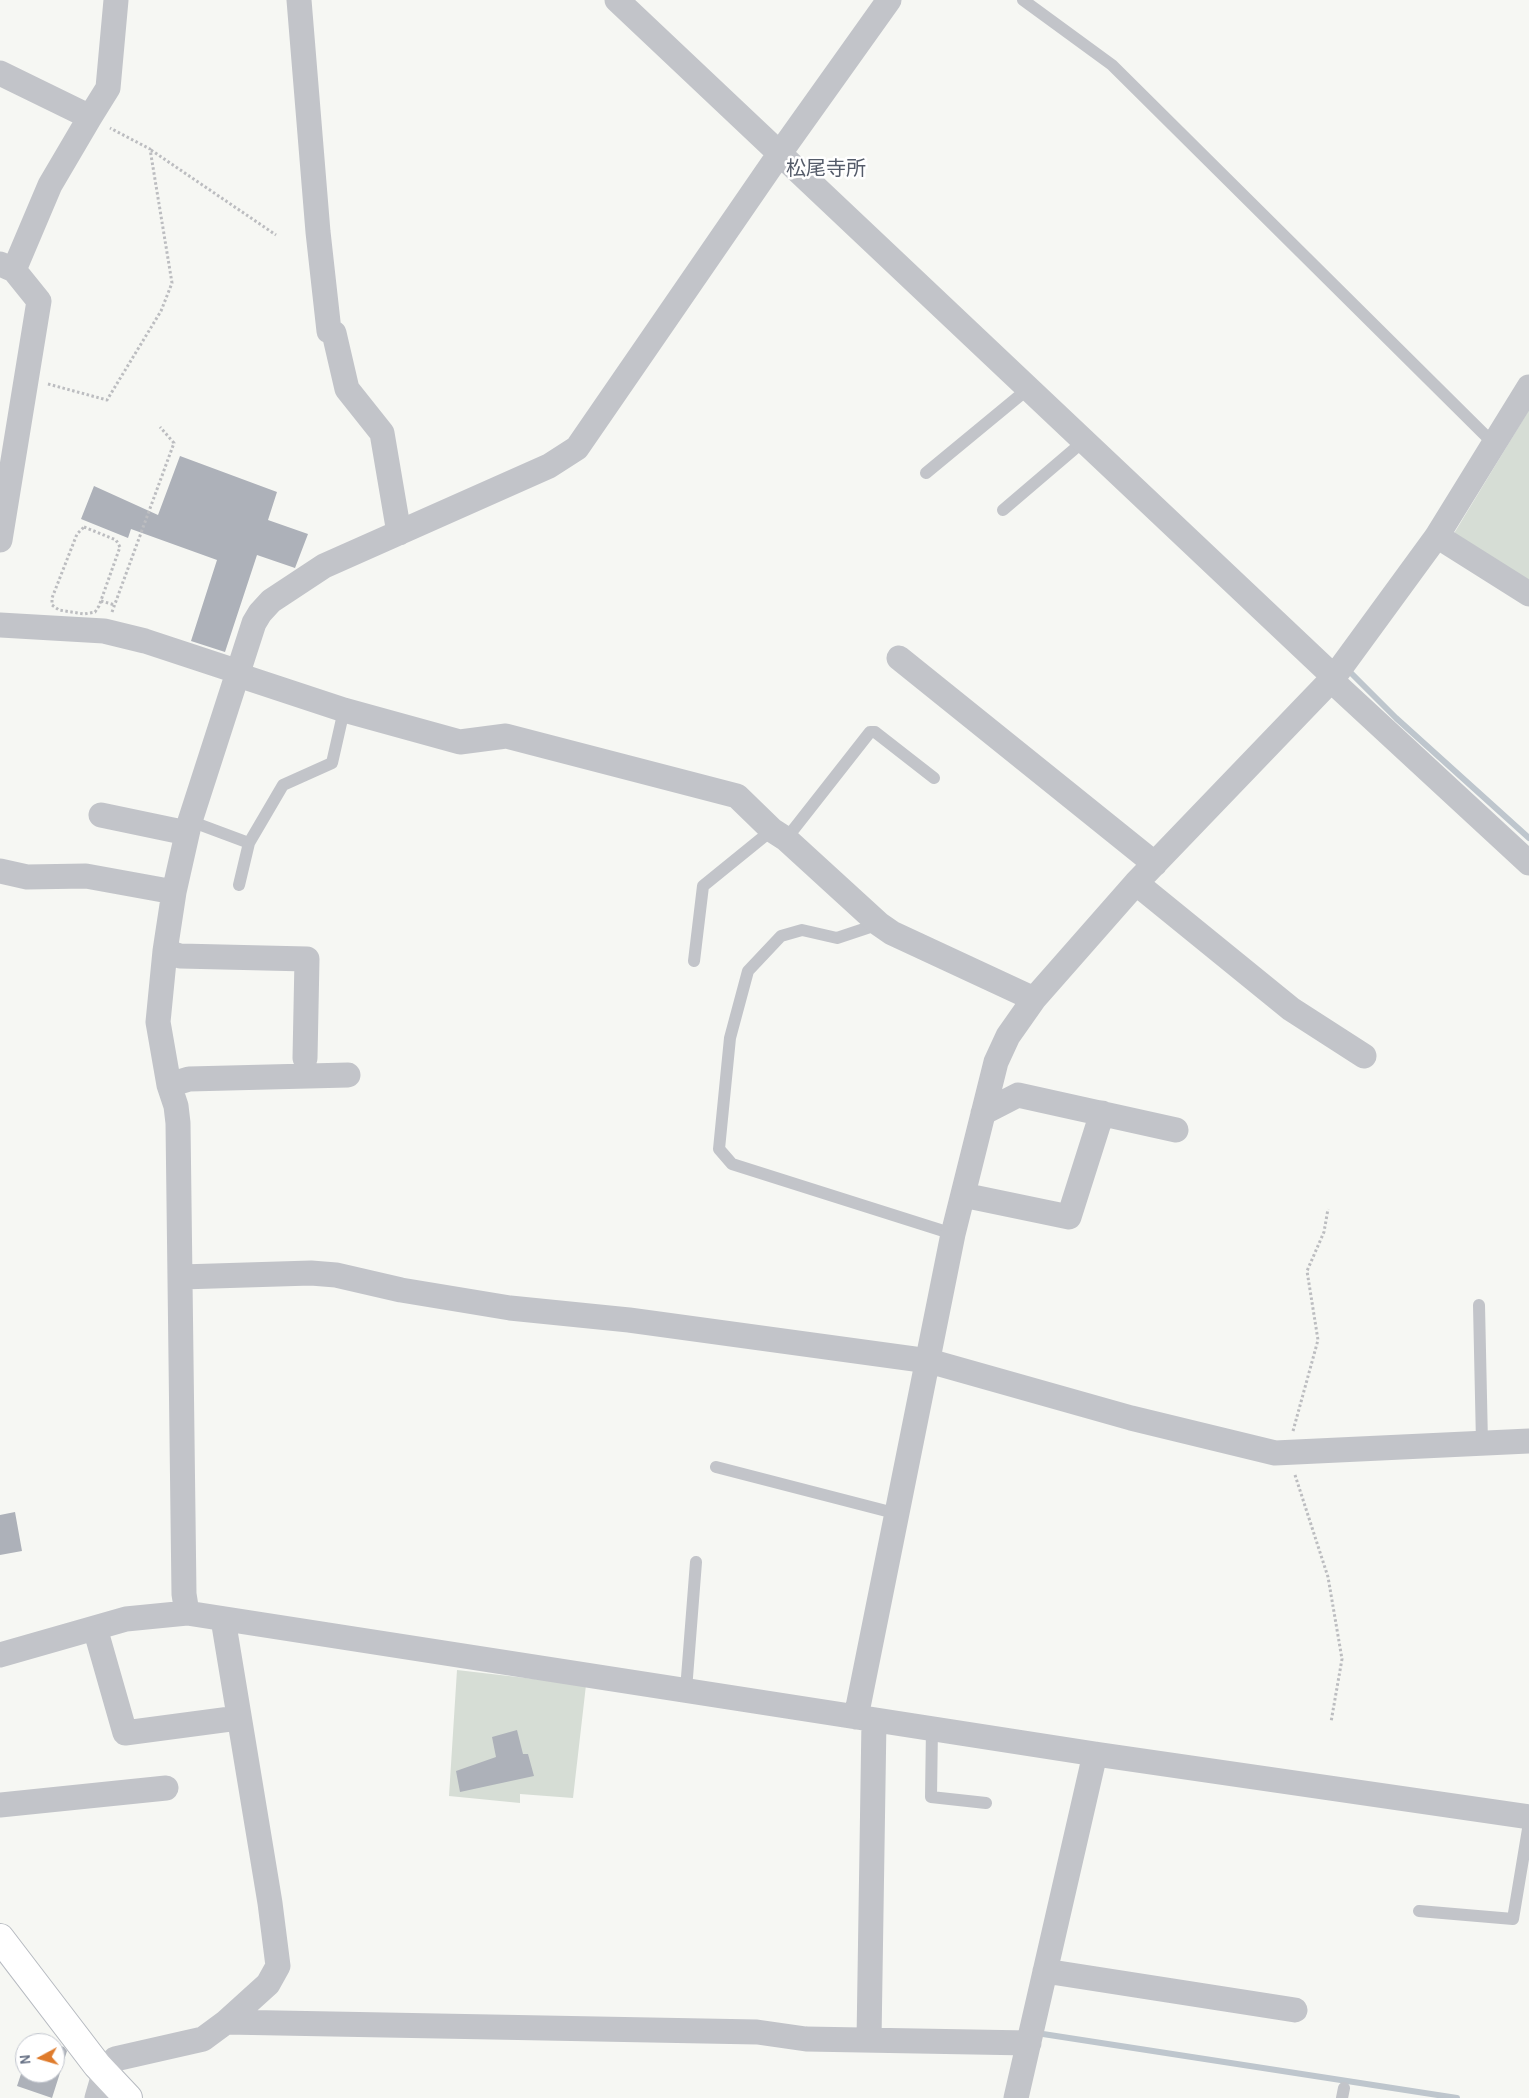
<!DOCTYPE html>
<html>
<head>
<meta charset="utf-8">
<style>
  body { margin:0 }
  #map { position:relative; width:1529px; height:2098px; overflow:hidden; background:#f6f7f3; font-family:"Alegreya Sans",sans-serif }
  canvas { display:block }
  .north { position:absolute; left:15px; top:2033px; width:50px; height:50px; box-sizing:border-box; background:#fff; border:1px solid #c2c6ce; border-radius:50%; rotate:264deg; font-size:14px; font-weight:700; line-height:20px; text-align:center; color:#667084 }
  .north::after { content:''; display:block; margin:auto; width:18px; height:22px; background:#df7b2b; clip-path:polygon(50% 0,100% 100%,50% 72%,0 100%) }
</style>
</head>
<body>
<div id="map">
<canvas width="1529" height="2098"></canvas>
<div class="north">N</div>
</div>
<script>
const ctx = document.querySelector('canvas').getContext('2d');
ctx.lineJoin = 'round';
function paint(path, color) {
  ctx.fillStyle = color;
  ctx.fill(path, 'evenodd');
}
function shape(rows) {
  const path = new Path2D();
  for (const r of rows) {
    path.moveTo(r[0], r[1]);
    for (let i = 2; i < r.length; i += 2) path.lineTo(r[i], r[i + 1]);
  }
  return path;
}
function strokePath(path, color, width, dash) {
  ctx.strokeStyle = color;
  ctx.lineWidth = width;
  ctx.lineCap = dash ? 'butt' : 'round';
  ctx.setLineDash(dash || []);
  ctx.stroke(path);
}
function drawText(font, color, halo, rows, align = 'center') {
  ctx.font = font + ' "Alegreya Sans","Noto Sans JP",sans-serif';
  ctx.lineWidth = 5;
  ctx.setLineDash([]);
  ctx.textBaseline = 'middle';
  ctx.strokeStyle = halo;
  ctx.fillStyle = color;
  for (const [text, x, y, turn = 0] of rows) {
    ctx.save();
    ctx.translate(x, y);
    ctx.rotate((+turn || 0) * Math.PI / 180);
    ctx.textAlign = isNaN(turn) ? turn : align;
    if (halo) ctx.strokeText(text, 0, 0);
    ctx.fillText(text, 0, 0);
    ctx.restore();
  }
}
paint(shape([
  [1529,410,1529,582,1453,535],
  [457,1670,586,1685,573,1798,520,1794,520,1803,449,1796]
]), '#d6ddd5');
strokePath(shape([
  [1352,674,1396,718,1529,838],
  [1043,2034,1457,2098]
]), '#bec6cd', 6);
paint(shape([
  [180,456,277,492,268,520,308,534,295,568,257,555,225,652,191,641,217,560,131,529,128,538,81,519,94,486,158,515],
  [15,1512,22,1551,0,1555,0,1515],
  [517,1730,523,1754,528,1754,534,1776,460,1792,456,1771,496,1757,492,1737],
  [34,2037,52,2043,32,2043],
  [55,2044,64,2047,67,2051,52,2098,17,2086,25,2062,25,2073,55,2073]
]), '#adb1b9');
const secondary = shape([
  [0,1938,97,2065,128,2098]
]);
strokePath(secondary, '#b6bac0', 30);
strokePath(shape([
  [151,150,276,235],
  [48,384,107,400,161,311,172,283,150,149,110,128],
  [84,527,116,540,120,547,99,606,95,612,84,614,59,610,52,605,52,598,77,534,84,527],
  [101,601,115,605],
  [112,612,174,443,160,427],
  [1293,1431,1318,1340,1307,1271,1324,1232,1328,1209],
  [1295,1475,1328,1577,1342,1659,1331,1722]
]), '#bcbdc0', 3, [2.5, 2.5]);
strokePath(shape([
  [1023,0,1112,65,1494,444],
  [926,473,1029,388],
  [1003,510,1085,440],
  [190,821,249,843],
  [786,839,870,732,875,732,934,778],
  [239,885,249,843,283,785,332,763,344,710],
  [879,924,837,938,802,930,781,936,748,971,730,1038,719,1149,732,1164,953,1234],
  [694,961,703,886,772,830],
  [1479,1305,1482,1443],
  [716,1467,898,1514],
  [686,1690,696,1562],
  [932,1728,931,1797,986,1803],
  [1419,1911,1513,1919,1529,1823],
  [1342,2098,1344,2088]
]), '#c2c4c9', 12);
strokePath(shape([
  [299,0,318,232,329,331,334,333,347,389,382,433,399,533],
  [617,0,1334,677],
  [0,73,90,117,50,185,14,270],
  [90,117,108,88,116,0],
  [0,264,14,270,39,301,0,540],
  [1437,536,1529,594],
  [0,625,104,631,145,641,239,672],
  [899,658,1155,864],
  [238,675,344,710,460,742,506,736,737,796,772,830,786,839,879,924,892,933,1034,999],
  [1331,680,1529,863],
  [101,815,187,833],
  [0,871,27,877,86,876,174,892],
  [1136,883,1291,1009,1364,1056],
  [165,951,180,956,307,959,305,1058],
  [169,1085,189,1079,348,1075],
  [983,1113,1018,1095,1176,1130],
  [963,1195,1069,1217,1102,1113],
  [181,1277,311,1273,336,1275,401,1290,510,1308,629,1320,929,1361,1131,1418,1275,1453,1529,1441],
  [187,1613,184,1594,178,1123,176,1106,169,1085,158,1022,165,951,174,892,190,821,254,623,260,613,271,601,324,566,549,466,577,448,780,153,889,0],
  [95,1628,125,1733,238,1718],
  [0,1655,126,1619,187,1613,1095,1754,1529,1817],
  [856,1717,953,1234,996,1062,1008,1036,1034,999,1136,883,1334,677,1437,536,1529,387],
  [0,1805,166,1788],
  [1045,1971,1295,2010],
  [226,2022,757,2032,806,2039,1029,2043],
  [869,2040,874,1720],
  [97,2098,104,2074,115,2059,203,2039,226,2022,268,1984,278,1966,270,1903,223,1619],
  [1016,2098,1095,1754]
]), '#c2c4c9', 25);
strokePath(secondary, '#fff', 28);
drawText('20px', '#545b69', '#fff', [
  ["松尾寺所",826,169]
]);
</script>
</body>
</html>
